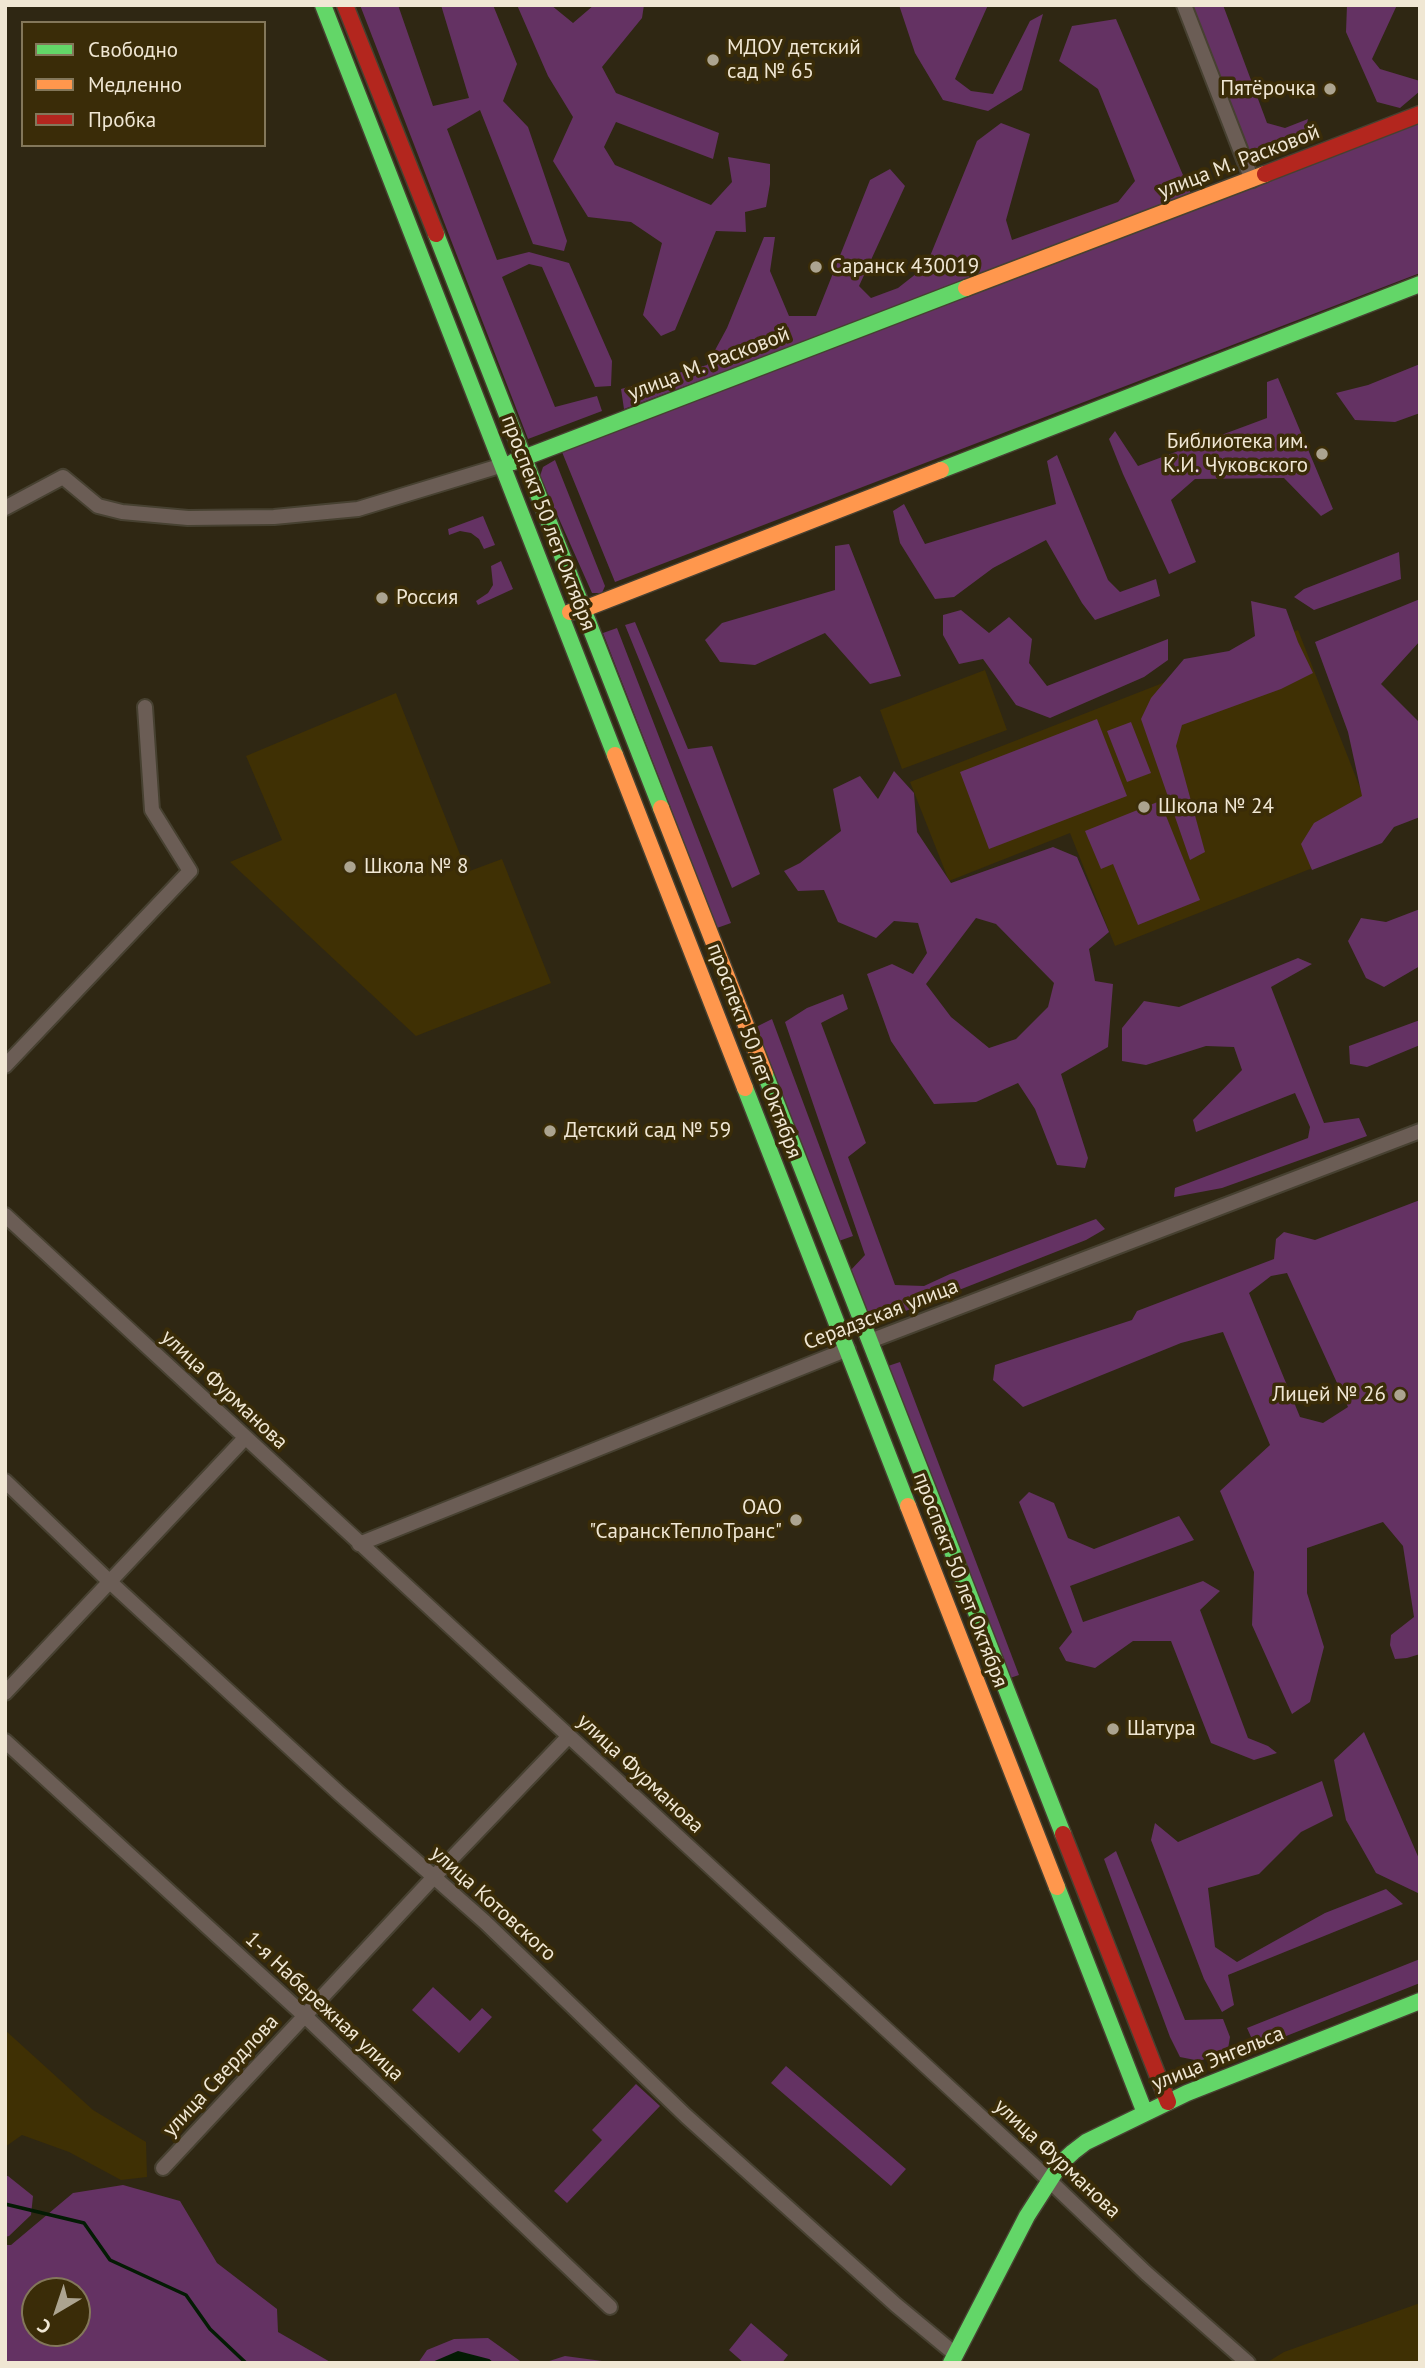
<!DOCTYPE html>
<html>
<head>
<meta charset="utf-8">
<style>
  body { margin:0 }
  #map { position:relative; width:1425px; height:2368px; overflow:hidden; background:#2f2713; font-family:"PT Sans",sans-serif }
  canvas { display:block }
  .frame { position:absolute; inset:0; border:7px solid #f0e7d4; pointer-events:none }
  .legend { position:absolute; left:21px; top:21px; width:245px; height:126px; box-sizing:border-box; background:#3a2c08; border:2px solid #83775a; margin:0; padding:9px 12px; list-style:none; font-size:21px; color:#f0e7d4 }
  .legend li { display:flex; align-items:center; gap:14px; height:35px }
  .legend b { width:35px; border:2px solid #83775a }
  .north { position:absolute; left:21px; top:2277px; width:70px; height:70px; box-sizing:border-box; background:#3a2c08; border:2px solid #83775a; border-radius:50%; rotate:219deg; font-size:19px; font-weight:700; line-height:28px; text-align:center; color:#f0e7d4 }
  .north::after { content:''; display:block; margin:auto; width:24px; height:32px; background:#aca490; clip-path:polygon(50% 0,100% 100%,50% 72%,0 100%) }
</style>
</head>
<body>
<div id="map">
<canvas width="1425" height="2368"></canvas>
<div class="frame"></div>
<ul class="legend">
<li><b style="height:9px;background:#63d668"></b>Свободно</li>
<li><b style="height:9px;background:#ff974d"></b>Медленно</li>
<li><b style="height:9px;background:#b3261e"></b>Пробка</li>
</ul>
<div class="north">С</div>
</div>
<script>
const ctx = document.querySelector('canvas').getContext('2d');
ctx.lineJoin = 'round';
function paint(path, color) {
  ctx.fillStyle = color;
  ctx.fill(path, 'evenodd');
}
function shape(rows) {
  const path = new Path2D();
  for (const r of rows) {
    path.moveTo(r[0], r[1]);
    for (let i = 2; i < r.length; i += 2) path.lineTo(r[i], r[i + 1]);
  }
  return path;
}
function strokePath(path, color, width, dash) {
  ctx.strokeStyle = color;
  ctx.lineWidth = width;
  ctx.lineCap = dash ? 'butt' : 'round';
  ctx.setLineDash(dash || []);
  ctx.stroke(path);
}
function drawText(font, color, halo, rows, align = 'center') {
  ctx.font = font + ' "PT Sans",sans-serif';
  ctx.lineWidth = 7;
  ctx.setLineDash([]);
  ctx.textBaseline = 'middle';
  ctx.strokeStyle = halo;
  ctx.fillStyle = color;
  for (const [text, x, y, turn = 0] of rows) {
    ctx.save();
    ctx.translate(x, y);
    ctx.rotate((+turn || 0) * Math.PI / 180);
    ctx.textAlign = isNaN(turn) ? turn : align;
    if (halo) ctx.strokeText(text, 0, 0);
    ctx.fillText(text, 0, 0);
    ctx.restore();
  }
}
paint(shape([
  [1298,630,1381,841,1115,946,1070,833,949,881,910,782],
  [985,670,1007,730,902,769,880,710],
  [396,693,467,872,502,859,551,983,416,1036,230,862,282,840,246,756],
  [5,2030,93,2110,146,2142,147,2177,121,2180,69,2152,22,2135,5,2147],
  [1420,2303,1420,2363,1266,2363,1284,2352]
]), '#3f3004');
paint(shape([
  [360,5,398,5,433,106,469,98,441,5,493,5,517,64,503,101,528,127,567,241,564,251,533,244,480,110,447,129,497,260,529,252,569,263,612,361,611,386,595,387,542,267,529,264,502,277,555,407,597,396,602,411,528,439],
  [517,5,551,5,573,23,594,5,644,5,642,18,602,67,616,93,719,133,713,159,616,122,604,147,615,165,711,205,732,182,728,157,770,164,770,184,766,207,745,212,746,232,716,231,675,330,661,336,643,315,662,243,631,222,588,217,553,161,573,117,548,76],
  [899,5,988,5,955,79,971,91,993,94,1030,21,1043,14,1022,90,988,111,943,100,915,53],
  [1185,5,1223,5,1267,123,1285,128,1308,119,1303,140,1276,154,1233,147],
  [1347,5,1397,5,1372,59,1380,69,1420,81,1420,91,1400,108,1377,102,1346,32],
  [1116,19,1192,196,624,409,621,389,707,365,727,328,764,237,775,237,770,271,789,316,816,316,870,180,890,169,905,186,859,286,871,298,898,288,926,266,977,141,1001,123,1030,134,1006,220,1012,240,1118,202,1135,181,1098,89,1059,61,1072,26],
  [1420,120,1420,273,615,582,562,452],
  [1420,364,1420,413,1395,422,1355,420,1336,393,1368,385],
  [1278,378,1333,509,1321,516,1284,478,1195,479,1171,500,1196,562,1169,574,1123,474,1109,439,1115,431,1138,466,1267,418,1267,382],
  [1057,455,1108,580,1120,592,1156,579,1160,596,1095,620,1082,603,1046,540,993,568,954,597,935,599,900,543,893,511,904,504,925,544,1056,504,1047,461],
  [555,460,605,586,602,593,592,593,540,476,543,467],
  [483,516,495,545,484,549,479,539,471,533,460,531,449,535,448,529],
  [849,544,901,676,870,684,825,633,755,665,720,662,705,640,722,623,835,590,835,546],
  [1399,552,1401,579,1314,610,1294,597,1304,589],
  [501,561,513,589,478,605,476,601,488,593,493,585,491,566],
  [1420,599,1420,641,1381,684,1420,723,1420,817,1394,827,1382,843,1312,870,1301,844,1314,823,1362,796,1348,732,1315,642],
  [1251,601,1286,609,1298,642,1313,673,1281,689,1182,725,1176,746,1205,852,1190,860,1141,719,1151,698,1184,659,1229,651,1255,636],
  [961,610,989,633,1009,617,1032,639,1029,663,1047,686,1168,639,1168,660,1144,677,1050,718,1016,705,983,659,959,664,943,635,943,615],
  [635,622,688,749,712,746,760,874,732,888,625,625],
  [617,628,731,923,717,928,603,633],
  [1097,719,1127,796,989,849,960,772],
  [1131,722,1151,773,1127,782,1107,731],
  [894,771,914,793,917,832,951,883,1053,847,1077,857,1109,932,1089,949,1095,981,1113,984,1108,1047,1061,1074,1088,1158,1085,1168,1057,1165,1035,1109,1018,1083,976,1102,934,1104,891,1041,867,974,892,964,913,974,927,953,918,923,894,921,876,938,838,922,824,890,798,891,784,871,800,863,841,831,833,789,860,776,878,799],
  [976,918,996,924,1054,983,1048,1007,1016,1039,989,1048,951,1017,926,984],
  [1160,801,1200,900,1138,925,1113,864,1101,869,1085,831],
  [1420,909,1420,966,1384,987,1366,978,1348,941,1361,918,1386,922],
  [1298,958,1312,964,1271,987,1303,1070,1324,1123,1359,1118,1367,1136,1222,1188,1174,1197,1175,1188,1308,1138,1310,1127,1295,1093,1196,1132,1193,1120,1242,1070,1234,1047,1206,1046,1146,1065,1122,1061,1122,1028,1144,1001,1179,1007],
  [843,994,848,1009,821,1023,866,1143,848,1157,895,1285,924,1286,950,1274,1096,1219,1105,1229,1086,1240,870,1325,849,1272,865,1255,785,1022,807,1008],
  [772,1019,853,1236,836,1242,754,1028],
  [1420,1020,1420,1045,1367,1067,1350,1064,1349,1046],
  [1420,1200,1420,1654,1407,1658,1395,1659,1390,1645,1391,1635,1414,1617,1403,1546,1383,1522,1307,1548,1307,1593,1324,1647,1310,1702,1292,1714,1252,1625,1254,1572,1220,1491,1270,1445,1223,1332,1181,1343,1023,1407,993,1380,995,1365,1132,1320,1137,1311,1274,1259,1276,1239,1284,1232,1315,1240],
  [1287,1273,1348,1407,1323,1423,1300,1417,1249,1293,1271,1276],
  [900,1362,1019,1675,1007,1679,888,1366],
  [1029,1492,1054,1503,1068,1538,1094,1549,1179,1516,1194,1540,1070,1586,1083,1622,1203,1581,1220,1591,1200,1610,1248,1738,1268,1746,1277,1753,1254,1760,1211,1743,1171,1641,1133,1641,1095,1668,1066,1661,1059,1648,1072,1632,1019,1502],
  [1364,1732,1420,1861,1420,1894,1376,1873,1346,1820,1334,1760],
  [1322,1781,1333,1816,1301,1832,1259,1874,1208,1888,1215,1947,1237,1962,1325,1913,1386,1889,1403,1904,1228,1975,1234,2005,1222,2012,1204,1979,1151,1840,1155,1823,1178,1842],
  [1116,1851,1185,2020,1223,2019,1230,2037,1228,2049,1200,2061,1180,2057,1170,2037,1104,1859],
  [1420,1959,1420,1983,1256,2048,1247,2028],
  [433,1987,470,2021,482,2008,492,2017,459,2053,412,2010],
  [786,2066,906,2169,891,2186,771,2083],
  [636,2084,660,2106,567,2203,554,2191,602,2140,592,2130],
  [5,2176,8,2176,33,2196,31,2215,9,2236,5,2237],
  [123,2185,180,2201,217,2263,277,2309,278,2332,332,2363,5,2363,5,2245,11,2245,73,2193],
  [35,2291,77,2291,77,2333,35,2333],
  [751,2323,788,2355,782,2363,744,2363,729,2350],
  [488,2338,523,2363,494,2363,489,2359,418,2363,427,2350,454,2339],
  [565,2356,602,2361,603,2363,543,2363]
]), '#643263');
paint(shape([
  [458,2351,489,2359,494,2363,430,2363]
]), '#041b04');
strokePath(shape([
  [5,2204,84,2223,110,2260,186,2295,210,2329,246,2363]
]), '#041b04', 3.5);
const street = shape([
  [1184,5,1252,180],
  [5,508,63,477,98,506,122,512,188,518,274,517,358,509,503,465],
  [5,1066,190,871,152,810,145,707],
  [5,1215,1032,2164,1146,2273,1248,2363],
  [870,1341,1420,1131],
  [5,1481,110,1582,340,1794,485,1922,686,2116,896,2305,955,2354],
  [359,1544,848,1349],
  [5,1693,245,1438],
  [5,1741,306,2017,610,2307],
  [163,2168,433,1878,568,1737]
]);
const fast = shape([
  [323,5,615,755],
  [436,234,661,808],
  [513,462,966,288],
  [941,470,1420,284],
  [765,1074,1063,1834],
  [745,1088,908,1506],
  [1057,1887,1145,2113],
  [951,2363,1027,2216,1061,2163,1073,2152,1086,2142,1187,2093,1420,2001]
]);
const slow = shape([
  [966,288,1265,174],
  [570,612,584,609,941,470],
  [615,755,745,1088],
  [661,808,765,1074],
  [908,1506,1057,1887]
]);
const jam = shape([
  [345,5,436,234],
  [1265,174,1420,114],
  [1063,1834,1168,2102]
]);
strokePath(street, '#474131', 18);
strokePath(fast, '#474131', 19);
strokePath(slow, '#474131', 19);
strokePath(jam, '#474131', 19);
strokePath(street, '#6b5d55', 14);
strokePath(fast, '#63d668', 16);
strokePath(slow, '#ff974d', 16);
strokePath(jam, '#b3261e', 16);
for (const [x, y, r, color] of [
  [713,60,7,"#aca490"],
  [1330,89,7,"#aca490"],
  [816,267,7,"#aca490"],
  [1322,454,7,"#aca490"],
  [382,598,7,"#aca490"],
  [1144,807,7,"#aca490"],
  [350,867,7,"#aca490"],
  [550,1131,7,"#aca490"],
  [1400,1395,7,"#aca490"],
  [796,1520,7,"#aca490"],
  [1113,1729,7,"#aca490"]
]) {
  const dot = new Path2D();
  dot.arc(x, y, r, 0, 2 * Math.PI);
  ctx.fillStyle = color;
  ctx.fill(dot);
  strokePath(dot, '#3a2c08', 2.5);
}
drawText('21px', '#f0e7d4', '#3a2c08', [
  ["МДОУ детский",727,48],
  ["сад № 65",727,72],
  ["Пятёрочка",1316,89,"right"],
  ["Саранск 430019",830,267],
  ["Библиотека им.",1308,442,"right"],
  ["К.И. Чуковского",1308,466,"right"],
  ["Россия",396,598],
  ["Школа № 24",1158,807],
  ["Школа № 8",364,867],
  ["Детский сад № 59",564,1131],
  ["Лицей № 26",1386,1395,"right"],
  ["ОАО",782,1508,"right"],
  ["\"СаранскТеплоТранс\"",782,1532,"right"],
  ["Шатура",1127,1729]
], 'left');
drawText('21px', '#f0e7d4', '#3a2c08', [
  ["улица М. Расковой",1239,162,-21],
  ["улица М. Расковой",709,364,-21],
  ["проспект 50 лет Октября",548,523,69],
  ["проспект 50 лет Октября",754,1051,69],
  ["Серадзская улица",881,1315,-21],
  ["улица Фурманова",224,1390,43],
  ["проспект 50 лет Октября",960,1580,69],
  ["улица Фурманова",640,1774,43],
  ["улица Котовского",493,1904,42],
  ["1-я Набережная улица",324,2007,43],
  ["улица Энгельса",1218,2059,-22],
  ["улица Свердлова",221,2076,-47],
  ["улица Фурманова",1057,2159,43]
]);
</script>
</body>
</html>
